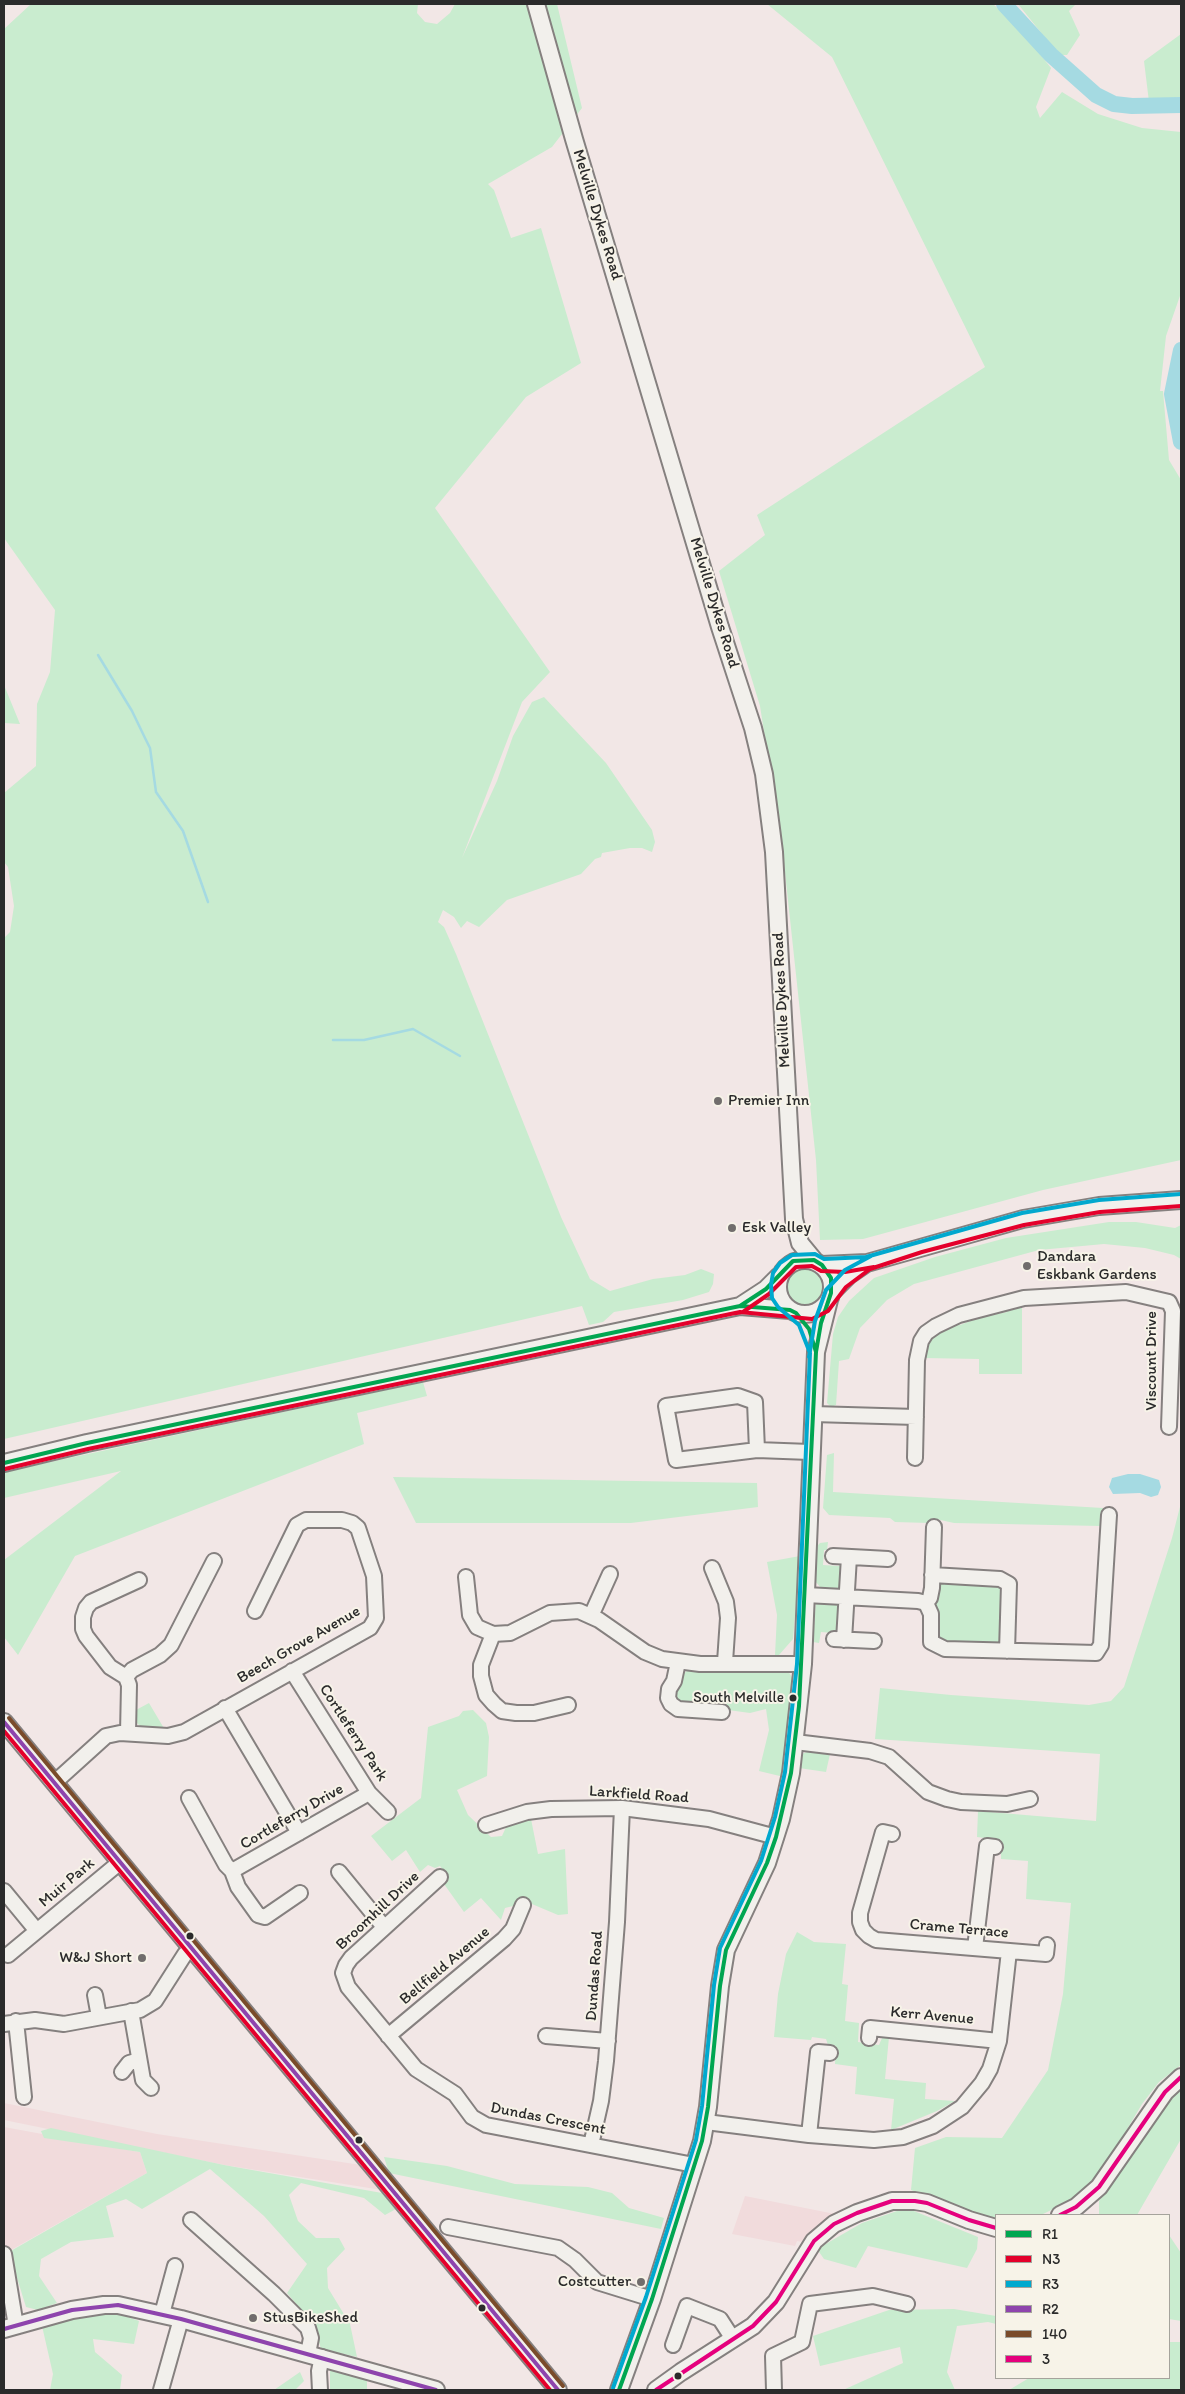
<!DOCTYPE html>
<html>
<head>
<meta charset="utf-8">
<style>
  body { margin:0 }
  #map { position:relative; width:1185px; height:2394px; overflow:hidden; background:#f2e7e6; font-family:Itim,sans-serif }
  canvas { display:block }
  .frame { position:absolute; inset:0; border:5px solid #2b2b2b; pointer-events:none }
  .legend { position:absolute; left:995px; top:2214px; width:175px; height:165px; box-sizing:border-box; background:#f7f3e8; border:1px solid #a5a39c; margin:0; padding:6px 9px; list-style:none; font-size:15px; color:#2b2b2b }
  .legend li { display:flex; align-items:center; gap:10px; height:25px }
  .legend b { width:25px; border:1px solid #a5a39c }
</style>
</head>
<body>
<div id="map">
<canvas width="1185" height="2394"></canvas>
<div class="frame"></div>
<ul class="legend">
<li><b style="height:6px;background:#00a651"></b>R1</li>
<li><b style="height:6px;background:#e4002b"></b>N3</li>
<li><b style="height:6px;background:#00a9ce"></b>R3</li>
<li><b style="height:6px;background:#8e44ad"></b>R2</li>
<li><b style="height:6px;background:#7a4b2a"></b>140</li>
<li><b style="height:6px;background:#e5007d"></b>3</li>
</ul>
</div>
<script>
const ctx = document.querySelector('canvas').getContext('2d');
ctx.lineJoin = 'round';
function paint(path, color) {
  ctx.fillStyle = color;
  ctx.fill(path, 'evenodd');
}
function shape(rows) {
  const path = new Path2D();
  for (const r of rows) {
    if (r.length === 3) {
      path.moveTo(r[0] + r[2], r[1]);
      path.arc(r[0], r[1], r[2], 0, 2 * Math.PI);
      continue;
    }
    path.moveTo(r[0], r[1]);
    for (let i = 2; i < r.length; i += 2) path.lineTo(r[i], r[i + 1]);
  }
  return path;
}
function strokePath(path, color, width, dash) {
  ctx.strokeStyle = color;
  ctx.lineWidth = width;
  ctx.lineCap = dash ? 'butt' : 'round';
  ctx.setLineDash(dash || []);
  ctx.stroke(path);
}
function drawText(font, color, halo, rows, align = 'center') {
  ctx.font = font + ' Itim,sans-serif';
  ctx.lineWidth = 4;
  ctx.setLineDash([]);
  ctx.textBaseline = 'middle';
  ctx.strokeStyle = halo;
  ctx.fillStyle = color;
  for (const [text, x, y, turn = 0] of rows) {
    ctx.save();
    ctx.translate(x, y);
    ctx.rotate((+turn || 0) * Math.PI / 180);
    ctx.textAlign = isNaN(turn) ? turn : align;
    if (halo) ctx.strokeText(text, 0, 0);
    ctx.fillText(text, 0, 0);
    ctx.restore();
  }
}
paint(shape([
  [4,2103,157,2134,361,2165,382,2190,224,2165,4,2120],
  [4,2127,140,2152,147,2173,4,2254],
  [745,2196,835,2214,803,2242,797,2241,795,2246,732,2234]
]), '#f1dbdc');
paint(shape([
  [31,4,418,4,417,13,425,22,437,24,450,13,455,4,557,4,582,108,552,147,488,184,494,190,511,238,541,228,581,363,526,397,435,508,550,672,522,702,462,858,497,781,513,736,532,702,544,697,606,763,652,830,655,842,652,852,642,848,630,848,602,853,601,857,595,859,581,874,507,900,479,927,467,921,461,928,454,917,443,910,438,922,444,927,456,954,561,1217,590,1279,610,1291,653,1279,685,1275,701,1269,714,1274,713,1284,709,1292,683,1300,614,1312,603,1322,589,1325,582,1306,4,1439,4,938,10,932,14,906,8,867,4,862,4,793,36,766,37,704,50,672,55,610,4,538,4,29],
  [767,4,993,4,1020,29,1051,68,1036,107,1040,118,1062,92,1098,114,1142,128,1181,132,1181,293,1166,336,1160,391,1163,391,1169,460,1181,480,1181,1160,1043,1190,863,1239,820,1240,816,1160,783,854,760,706,719,571,765,535,757,515,985,367,832,57],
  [1018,4,1076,4,1069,11,1080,35,1067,55,1059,55],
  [1181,34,1181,97,1149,102,1144,61],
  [4,685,20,724,4,723],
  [1109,1222,1136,1222,1175,1228,1181,1225,1181,1259,1174,1255,1145,1248,1104,1244,1039,1250,914,1284,887,1300,860,1328,849,1359,839,1361,836,1405,831,1407,827,1403,833,1334,838,1317,849,1301,874,1278,935,1257,1006,1238],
  [805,1287,20],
  [1022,1306,1022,1374,979,1374,979,1359,924,1358,928,1342,933,1335,956,1323,960,1325,973,1320,974,1316,989,1312,992,1315,1007,1312,1008,1308],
  [423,1382,427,1396,357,1413,364,1444,75,1556,18,1655,4,1637,4,1560,121,1471,4,1498,4,1472],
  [834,1453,833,1492,1103,1508,1101,1526,954,1523,936,1519,929,1523,895,1522,890,1518,829,1515,823,1508,827,1455],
  [393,1477,757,1483,758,1507,631,1523,416,1523],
  [1181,1503,1181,2065,1159,2082,1142,2104,1113,2153,1088,2186,1072,2200,1041,2215,996,2215,996,2221,961,2210,911,2190,915,2148,946,2137,1002,2138,1048,2070,1063,1994,1071,1903,1026,1899,1028,1861,1001,1859,1001,1840,977,1837,978,1811,1096,1821,1100,1754,875,1739,880,1688,951,1695,1089,1705,1111,1701,1124,1687,1172,1538],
  [828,1542,827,1550,824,1550,823,1565,839,1566,840,1559,843,1561,843,1585,840,1585,840,1589,821,1588,815,1581,816,1547,820,1543],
  [800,1556,793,1639,779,1655,775,1655,777,1615,767,1562],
  [940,1582,997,1584,1003,1590,1001,1642,991,1645,941,1643,935,1637,933,1604],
  [816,1600,840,1600,838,1630,833,1633,821,1632,819,1643,813,1642],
  [744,1668,788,1671,793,1679,784,1777,759,1771,769,1730,766,1709,750,1713,728,1710,723,1703,697,1701,691,1704,679,1702,675,1697,675,1692,679,1687,683,1674,687,1671],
  [149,1703,165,1730,143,1729,136,1722,136,1710],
  [473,1710,486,1723,489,1737,487,1776,457,1790,468,1815,491,1837,502,1836,507,1825,531,1819,538,1854,565,1849,568,1914,558,1915,520,1899,517,1905,505,1908,501,1920,481,1898,464,1912,444,1884,447,1876,440,1866,435,1868,428,1865,420,1872,406,1850,392,1861,371,1836,421,1798,428,1727,459,1716,463,1711],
  [809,1751,830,1754,826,1772,799,1768,802,1754],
  [797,1932,814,1942,846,1944,842,1984,848,1985,845,2021,859,2023,858,2042,879,2045,882,2038,889,2037,885,2079,926,2083,925,2099,955,2101,937,2111,891,2130,894,2099,855,2094,857,2067,835,2064,836,2046,828,2045,826,2039,812,2037,811,2040,774,2037,778,1994,786,1954],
  [1181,2086,1181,2139,1137,2215,1099,2215,1099,2201,1157,2111],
  [51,2128,224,2165,382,2193,396,2209,385,2215,364,2198,301,2183,289,2195,298,2221,316,2238,339,2238,345,2249,327,2268,328,2288,350,2324,357,2357,321,2349,314,2325,287,2293,307,2264,264,2216,210,2169,142,2209,126,2199,106,2206,114,2237,71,2242,41,2259,39,2276,57,2303,38,2310,26,2307,9,2252,147,2173,140,2152,44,2138,41,2131],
  [384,2157,447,2166,515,2184,588,2187,612,2193,629,2208,664,2218,661,2229,389,2173],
  [897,2211,914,2211,978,2237,977,2249,967,2268,868,2246,856,2268,824,2259,817,2249,862,2223],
  [1169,2235,1181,2253,1181,2321,1169,2319],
  [954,2309,996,2316,996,2324,988,2322,957,2326,947,2372,955,2390,843,2390,903,2363,900,2347,820,2366,813,2336,889,2310],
  [115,2312,139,2321,134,2344,93,2339,95,2352,122,2375,120,2390,50,2390,53,2374,42,2326,93,2314],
  [1169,2342,1181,2342,1181,2390,1009,2390,1029,2378,1169,2378],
  [330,2367,367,2380,367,2390,330,2390],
  [300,2372,304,2381,295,2390,274,2390]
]), '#c9eccf');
paint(shape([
  [1128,1474,1140,1474,1159,1480,1161,1487,1158,1495,1151,1497,1140,1493,1113,1494,1109,1487,1112,1478]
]), '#a5dae2');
strokePath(shape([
  [98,655,132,711,145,738,150,748,156,792,183,831,208,902],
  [333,1040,364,1040,413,1029,460,1056]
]), '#a5dae2', 2.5);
strokePath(shape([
  [1004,4,1051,55,1096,95,1114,104,1132,106,1181,105],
  [1181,350,1172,394,1181,442]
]), '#a5dae2', 16);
const minor = shape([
  [813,1414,916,1417],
  [757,1450,755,1402,738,1396,666,1406,676,1460,757,1450,810,1452],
  [915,1458,917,1360,921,1341,926,1333,936,1326,959,1315,1024,1298,1126,1292,1169,1302,1173,1311,1169,1427],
  [833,1556,888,1559],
  [712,1568,726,1602,728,1618,725,1662],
  [932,1575,1000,1579,1009,1584,1007,1651],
  [466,1577,470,1615,477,1627,493,1634,510,1633,550,1613,579,1611,599,1620,645,1652,662,1659,700,1664,803,1664],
  [806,1595,918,1601,926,1603,931,1614,931,1642,945,1649,1096,1653,1101,1645,1109,1515],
  [926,1603,930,1598,932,1588,934,1527],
  [591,1616,610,1574],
  [493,1634,481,1665,481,1676,486,1695,494,1704,502,1711,516,1713,534,1713,568,1705],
  [834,1639,874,1641],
  [844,1640,849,1557],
  [678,1662,674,1681,669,1689,668,1698,671,1704,678,1709,722,1712],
  [292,1671,369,1793,388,1812],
  [126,1677,110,1667,86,1636,83,1629,83,1617,86,1608,91,1602,139,1580],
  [225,1708,299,1833],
  [128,1733,129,1685,126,1677,132,1670,160,1655,171,1645,214,1561],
  [795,1742,870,1751,889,1757,928,1792,947,1799,961,1802,1007,1804,1030,1799],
  [54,1783,106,1736,120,1733,168,1736,184,1732,370,1628,376,1618,374,1576,358,1528,352,1523,342,1520,306,1520,297,1525,255,1611],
  [189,1798,226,1865,232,1871,238,1887,258,1915,265,1917,300,1893],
  [486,1825,527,1812,551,1809,622,1808,709,1819,776,1837],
  [892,1834,883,1832,860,1913,860,1922,863,1930,869,1936,876,1940,1046,1954,1047,1945],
  [232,1871,369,1793],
  [339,1872,384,1927],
  [440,1877,351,1958,346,1965,343,1973,348,1987,416,2069,455,2094,472,2117,486,2125,694,2165],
  [4,1891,37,1931],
  [975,1948,987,1846,995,1847],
  [8,1955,119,1863],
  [95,1995,99,2017],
  [131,2011,143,2080,151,2088],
  [16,2021,24,2097],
  [4,2024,35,2020,64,2024,140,2010,155,2001,185,1954,192,1948],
  [388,2036,504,1939,513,1929,523,1905],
  [546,2036,608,2041],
  [869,2038,870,2028,999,2041],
  [122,2072,129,2063,139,2060],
  [706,2122,809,2135,874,2140,903,2137,933,2126,962,2107,982,2083,990,2069,999,2041,1009,1951],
  [809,2135,818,2052,830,2053],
  [591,2145,601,2101,606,2061,617,1922,622,1808],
  [191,2220,274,2294,308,2328,311,2338,308,2354],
  [448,2227,558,2248,575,2260,597,2282,652,2299],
  [4,2254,16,2326],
  [162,2314,175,2266],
  [673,2345,687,2306,720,2319,733,2339],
  [161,2390,181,2319],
  [320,2390,319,2371,322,2357],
  [774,2390,773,2356,802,2342,810,2304,873,2296,907,2304]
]);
const major = shape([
  [536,4,574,139,720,627,753,728,764,774,774,852,794,1219,800,1243,814,1260],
  [805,1287,27],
  [822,1265,867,1263,1023,1219,1099,1206,1181,1200],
  [831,1293,849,1275,865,1264],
  [740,1306,766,1289,779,1276],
  [4,1463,87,1443,740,1306,790,1310],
  [4,1722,558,2390],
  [1060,2215,1076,2207,1099,2187,1165,2092,1181,2077],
  [4,2329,72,2310,104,2305,118,2305,181,2319,436,2390],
  [619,2390,652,2299,702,2141,708,2107,720,1986,726,1950,767,1863,781,1819,791,1773,803,1664,816,1352,829,1300],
  [656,2390,681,2372,753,2326,776,2302,814,2241,834,2224,857,2213,892,2201,915,2201,927,2203,969,2220,996,2228]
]);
strokePath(minor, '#85807f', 18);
strokePath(major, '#85807f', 20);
strokePath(minor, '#f2f0ec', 14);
strokePath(major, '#f2f0ec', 16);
strokePath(shape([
  [4,1463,87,1443,740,1306,790,1310,796,1313,809,1329,816,1352],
  [619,2390,652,2299,702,2141,708,2107,720,1986,726,1950,767,1863,776,1837,791,1773,799,1706,816,1352,821,1323,831,1293,831,1278,822,1265,814,1260,793,1261,766,1289,740,1306]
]), '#00a651', 4);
strokePath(shape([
  [730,1314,743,1312,769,1294,796,1267,812,1266,821,1271,845,1272,874,1267],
  [5,1469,88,1449,740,1312,812,1319,828,1311,846,1287,870,1269,922,1252,1024,1225,1100,1212,1181,1206],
  [4,1731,550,2390]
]), '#e4002b', 4);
strokePath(shape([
  [809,1357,815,1321,826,1290,845,1270,871,1256],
  [613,2388,646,2297,696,2140,702,2106,714,1985,720,1948,761,1861,775,1817,785,1772,797,1664,810,1353,799,1325,778,1307,772,1298,771,1285,773,1273,780,1263,792,1255,815,1254,824,1259,866,1257,1022,1213,1099,1200,1181,1194]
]), '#00a9ce', 4);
strokePath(shape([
  [4,1722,558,2390],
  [4,2329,72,2310,118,2305,181,2319,436,2390]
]), '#8e44ad', 4);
strokePath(shape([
  [9,1718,563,2386]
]), '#7a4b2a', 4);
strokePath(shape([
  [1060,2215,1076,2207,1099,2187,1165,2092,1181,2077],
  [656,2390,753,2326,776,2302,814,2241,834,2224,857,2213,892,2201,915,2201,927,2203,969,2220,996,2228]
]), '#e5007d', 4);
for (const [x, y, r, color] of [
  [718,1101,5,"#716d6c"],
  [732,1228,5,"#716d6c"],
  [1027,1266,5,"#716d6c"],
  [793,1698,4.5,"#2b2b2b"],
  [190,1936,4.5,"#2b2b2b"],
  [142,1958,5,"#716d6c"],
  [359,2140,4.5,"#2b2b2b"],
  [641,2282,5,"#716d6c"],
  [482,2308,4.5,"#2b2b2b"],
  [253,2318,5,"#716d6c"],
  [678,2376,4.5,"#2b2b2b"]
]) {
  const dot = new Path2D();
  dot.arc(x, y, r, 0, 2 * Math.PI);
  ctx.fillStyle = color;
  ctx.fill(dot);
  strokePath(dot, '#f7f3e8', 2);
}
drawText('15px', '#2b2b2b', '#f7f3e8', [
  ["South Melville",784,1698]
], 'right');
drawText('16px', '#2b2b2b', '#f7f3e8', [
  ["Melville Dykes Road",597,215,73],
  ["Melville Dykes Road",714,603,73],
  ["Melville Dykes Road",782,1000,-93],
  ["Viscount Drive",1152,1361,-90],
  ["Beech Grove Avenue",299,1645,-30],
  ["Cortleferry Park",353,1733,57],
  ["Larkfield Road",639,1795,4],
  ["Cortleferry Drive",292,1817,-30],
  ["Muir Park",67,1883,-40],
  ["Broomhill Drive",378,1911,-43],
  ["Crame Terrace",959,1929,5],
  ["Bellfield Avenue",445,1966,-40],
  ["Dundas Road",595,1976,-86],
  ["Kerr Avenue",932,2016,5],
  ["Dundas Crescent",548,2119,11]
]);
drawText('16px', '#2b2b2b', '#f7f3e8', [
  ["Premier Inn",728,1101],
  ["Esk Valley",742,1228],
  ["Dandara",1037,1257],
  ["Eskbank Gardens",1037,1275],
  ["W&J Short",132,1958,"right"],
  ["Costcutter",631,2282,"right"],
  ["StusBikeShed",263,2318]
], 'left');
</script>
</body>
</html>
